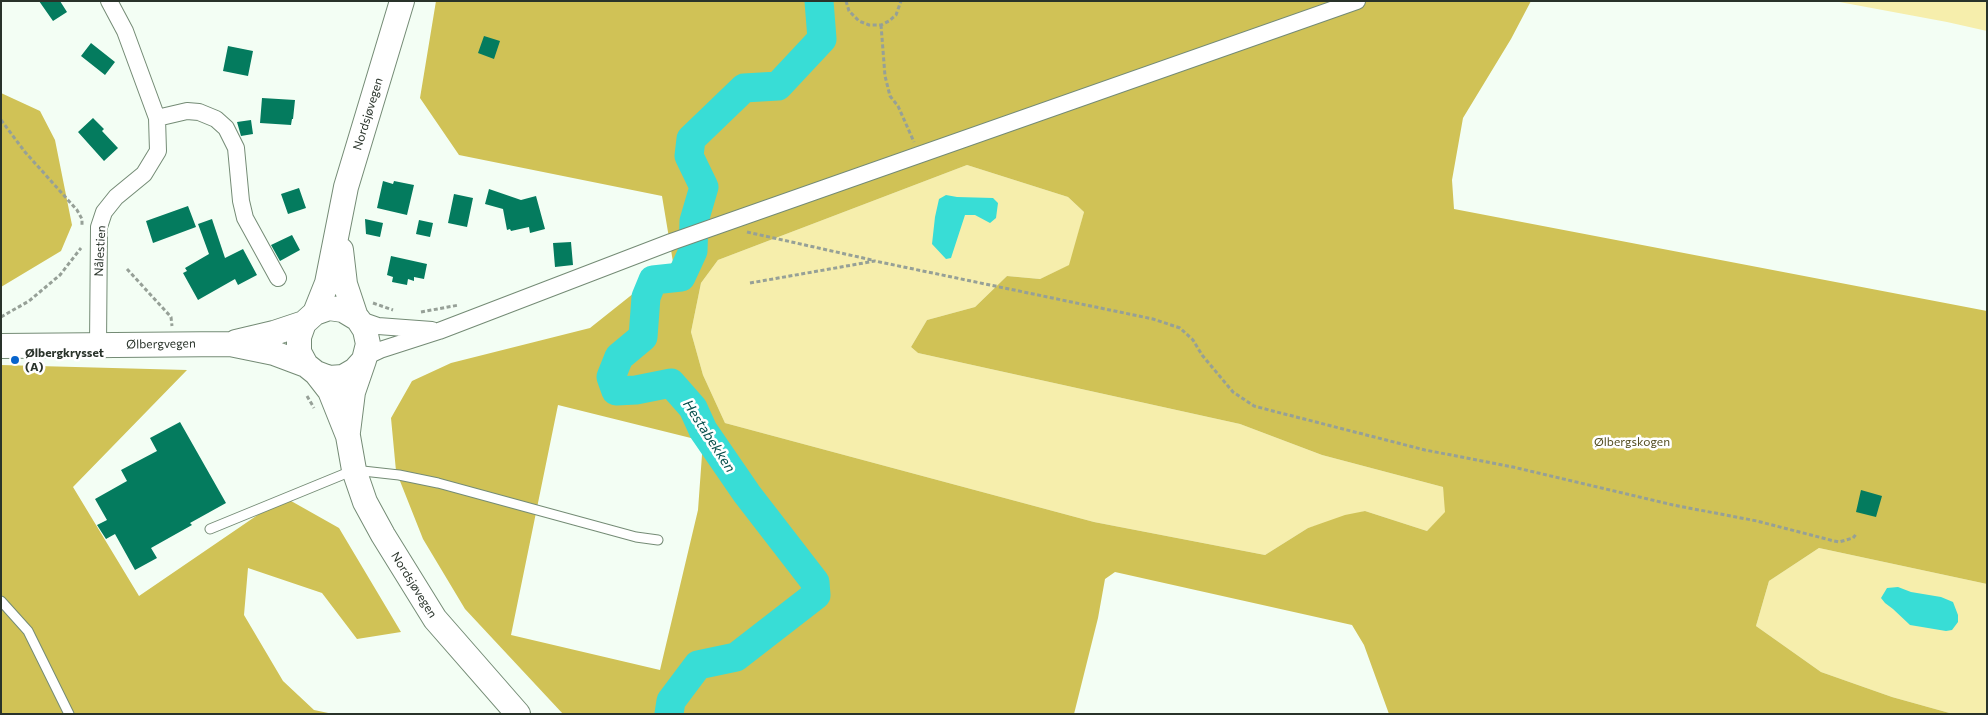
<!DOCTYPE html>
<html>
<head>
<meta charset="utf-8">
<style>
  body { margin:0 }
  #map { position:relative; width:1988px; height:715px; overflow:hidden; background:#f3fef4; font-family:Commissioner,sans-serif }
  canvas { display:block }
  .frame { position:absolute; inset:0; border:2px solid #29332a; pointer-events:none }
</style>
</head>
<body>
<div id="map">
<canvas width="1988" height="715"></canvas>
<div class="frame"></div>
</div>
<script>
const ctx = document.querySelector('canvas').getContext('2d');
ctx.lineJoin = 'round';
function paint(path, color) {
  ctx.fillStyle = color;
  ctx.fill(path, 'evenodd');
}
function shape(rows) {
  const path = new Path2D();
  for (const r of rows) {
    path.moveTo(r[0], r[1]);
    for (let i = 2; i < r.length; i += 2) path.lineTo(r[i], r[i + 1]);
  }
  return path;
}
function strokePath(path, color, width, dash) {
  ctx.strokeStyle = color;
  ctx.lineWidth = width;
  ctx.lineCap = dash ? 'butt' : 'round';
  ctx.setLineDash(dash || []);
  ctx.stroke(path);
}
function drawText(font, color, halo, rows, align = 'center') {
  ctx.font = font + ' Commissioner,sans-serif';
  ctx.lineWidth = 5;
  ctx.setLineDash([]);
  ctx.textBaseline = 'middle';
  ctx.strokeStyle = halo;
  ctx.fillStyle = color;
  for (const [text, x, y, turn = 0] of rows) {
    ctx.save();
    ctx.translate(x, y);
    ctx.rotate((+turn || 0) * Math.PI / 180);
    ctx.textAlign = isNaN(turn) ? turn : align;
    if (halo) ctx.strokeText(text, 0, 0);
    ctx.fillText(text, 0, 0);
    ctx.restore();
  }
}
paint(shape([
  [1834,1,1987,1,1987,31,1947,22],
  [967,165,1068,197,1084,212,1070,265,1040,279,1007,276,975,307,927,320,911,347,918,353,1240,424,1322,455,1443,487,1446,512,1427,531,1365,511,1308,528,1265,555,1094,522,725,423,703,375,691,332,701,283,718,260],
  [1819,548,1987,584,1987,714,1953,714,1892,697,1821,672,1756,626,1769,581]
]), '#f6eeac');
paint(shape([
  [436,1,1531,1,1511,39,1463,118,1452,180,1454,209,1987,311,1987,584,1819,548,1769,581,1756,626,1821,672,1892,697,1953,714,1389,714,1364,645,1352,625,1115,572,1105,579,1098,618,1074,714,563,714,465,609,423,539,396,471,391,418,412,381,451,363,590,328,673,262,662,196,459,155,420,98],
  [967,165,1068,197,1084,212,1069,265,1040,279,1007,276,975,307,927,320,911,347,918,353,1240,424,1322,455,1443,487,1445,512,1427,531,1365,511,1345,515,1308,528,1265,555,1094,522,725,423,703,375,691,332,701,283,718,260],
  [558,405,703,441,698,510,660,670,511,635],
  [1,93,40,111,55,140,72,225,61,251,1,287],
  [1,365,187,370,73,487,139,596,284,497,339,528,401,632,357,639,322,593,248,568,244,615,283,681,314,710,333,714,1,714]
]), '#d0c256');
paint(shape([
  [946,195,957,197,993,198,998,203,996,218,990,223,975,215,965,215,951,258,946,259,932,244,935,217,939,199],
  [1898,587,1911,592,1941,597,1953,602,1958,615,1958,622,1952,630,1946,631,1910,625,1893,609,1885,603,1881,598,1887,588]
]), '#38ddd6');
strokePath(shape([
  [669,714,671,701,698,665,736,657,816,595,815,582,747,494,703,430,693,408,671,383,636,390,616,391,611,377,619,357,643,337,646,297,653,280,681,277,693,251,694,221,704,187,689,156,691,139,744,88,778,86,822,39,819,1]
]), '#38ddd6', 29);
paint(shape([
  [39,1,60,1,67,12,53,21],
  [484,36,500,41,494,59,478,53],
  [91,43,115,62,105,75,81,56],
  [228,46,253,51,248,76,223,71],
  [262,98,295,100,293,119,292,119,291,125,260,123],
  [93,118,104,129,102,131,118,148,104,161,78,132],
  [251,120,253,134,241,136,237,122],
  [383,181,393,184,394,181,414,185,407,215,377,208],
  [299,188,306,208,288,214,281,194],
  [489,189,521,200,536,196,545,229,530,233,529,227,511,231,510,229,507,230,503,209,485,204],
  [454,194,473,198,467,227,448,223],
  [188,206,196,227,153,243,146,221],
  [212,219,225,258,243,249,257,275,238,285,235,279,198,300,183,273,187,271,185,268,209,254,198,224],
  [365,219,383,223,380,237,366,234],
  [419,220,433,223,430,237,416,234],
  [292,235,300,250,280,261,271,245],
  [571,242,573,265,555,267,553,243],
  [391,256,427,264,424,279,414,277,414,281,408,279,407,285,392,282,393,277,387,275],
  [180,422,226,503,190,523,192,525,151,548,157,558,135,570,115,534,106,539,97,525,107,520,95,499,127,481,121,470,157,451,150,438],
  [1861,490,1882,496,1876,517,1856,512]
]), '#047b5e');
const lane = shape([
  [210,529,354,470,399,475,438,483,636,537,658,540],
  [1,601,28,631,69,714]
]);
const street = shape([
  [157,118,187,111,199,112,216,119,226,128,236,148,241,201,245,218,278,278],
  [358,319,378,326,432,330],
  [98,345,99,227,104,212,116,197,144,174,158,151,157,118,125,31,109,1],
  [365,357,380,350,439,331,671,242,1357,1]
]);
const secondary = shape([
  [341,250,345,284,356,317],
  [315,313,327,283,346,187,402,1],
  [236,342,274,333,304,323],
  [1,346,230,344,274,353,306,365,316,373,329,378,343,377,355,370,364,360,368,344,365,330,358,319,343,310,329,308,315,313,304,323,299,337,299,352,306,365],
  [316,373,330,391,348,436,354,470,365,502,383,535,435,619,518,714],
  [348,432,353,392,364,360]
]);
strokePath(lane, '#748b75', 11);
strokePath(street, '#748b75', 18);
strokePath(secondary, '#748b75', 26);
strokePath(shape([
  [846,1,849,11,859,21,869,25,881,25,889,21,896,15,901,1],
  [881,25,885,76,890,96,898,106,914,142],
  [1,120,25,152,77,210,82,219,82,226],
  [747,232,872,260],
  [127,269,171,317,172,326],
  [750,283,875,261,1153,319,1180,328,1193,340,1202,355,1233,392,1254,406,1269,410,1425,450,1513,467,1673,505,1757,521,1834,541,1839,542,1853,538,1857,533],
  [373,303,393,310],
  [421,312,459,305],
  [1,317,29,301,60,275,81,248],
  [307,396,314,408]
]), '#96a097', 3, [4, 2.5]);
strokePath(lane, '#fff', 9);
strokePath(street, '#fff', 16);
strokePath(secondary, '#fff', 24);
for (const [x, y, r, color] of [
  [15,360,5,"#0764cd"]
]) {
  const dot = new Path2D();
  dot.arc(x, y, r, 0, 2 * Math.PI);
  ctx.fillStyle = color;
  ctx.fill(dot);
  strokePath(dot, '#fff', 2);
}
drawText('12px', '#29332a', '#fff', [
  ["Nordsjøvegen",368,114,-73],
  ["Nålestien",100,251,-87],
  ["Ølbergvegen",161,344,-1],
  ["Nordsjøvegen",414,585,58]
]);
drawText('bold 12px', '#29332a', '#fff', [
  ["Ølbergkrysset",25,353],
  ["(A)",25,367]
], 'left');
drawText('12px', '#534d21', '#fff', [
  ["Ølbergskogen",1632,442]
]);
drawText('italic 14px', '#064e4b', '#fff', [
  ["Hestabekken",709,436,57]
]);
</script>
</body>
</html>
